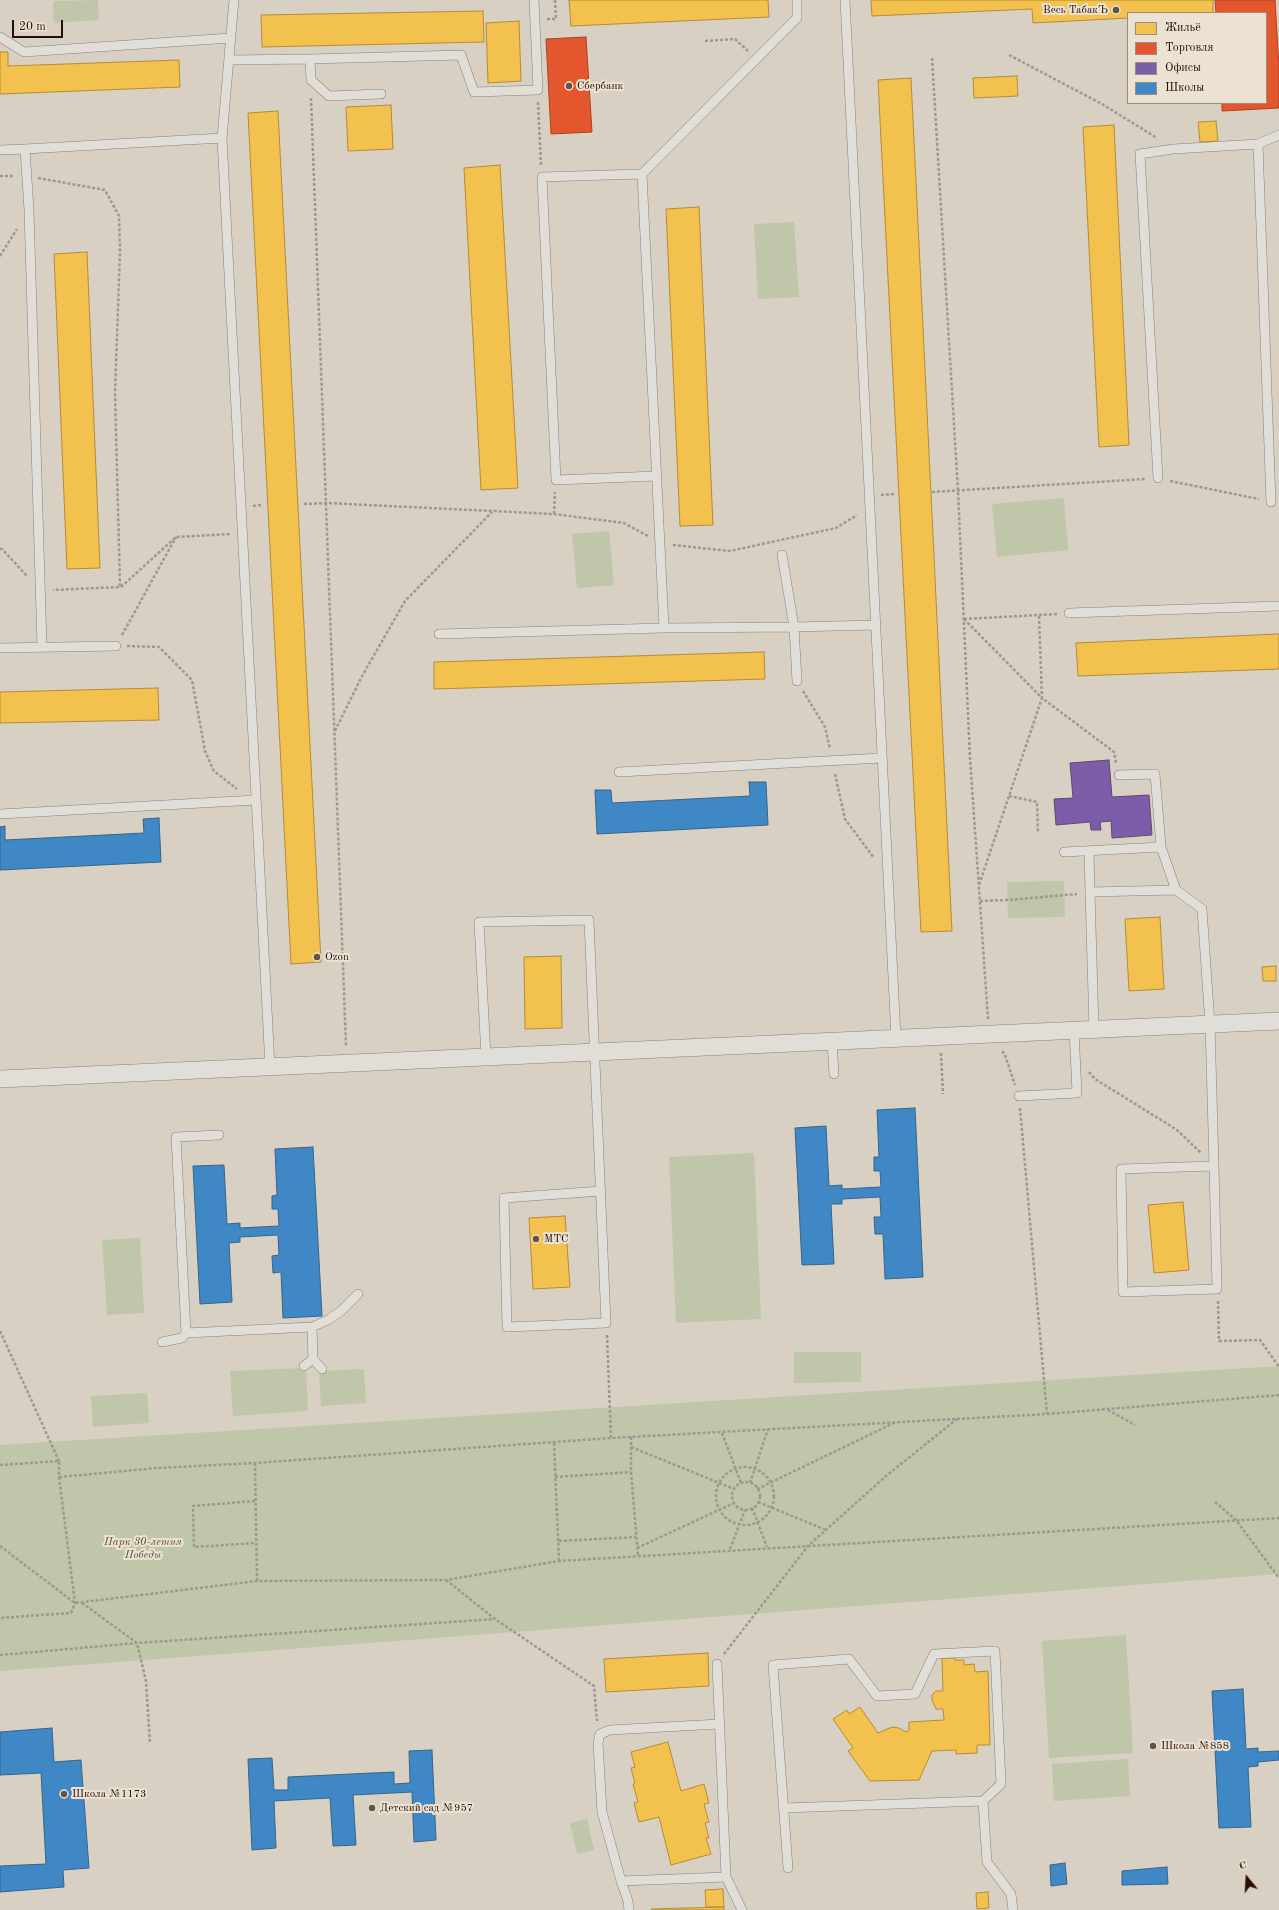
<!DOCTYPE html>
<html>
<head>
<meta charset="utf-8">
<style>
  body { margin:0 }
  #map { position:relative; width:1279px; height:1910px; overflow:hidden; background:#d8d0c3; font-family:"Old Standard TT",serif }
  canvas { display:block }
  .legend { position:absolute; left:1127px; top:12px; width:140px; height:92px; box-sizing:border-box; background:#ebe2d3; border:1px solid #9d8d7f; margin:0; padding:5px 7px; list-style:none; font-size:12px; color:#280e00 }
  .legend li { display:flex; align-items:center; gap:8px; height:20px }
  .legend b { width:20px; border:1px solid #9d8d7f }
  .north { position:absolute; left:1227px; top:1858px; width:40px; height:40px; -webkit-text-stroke:3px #ebe2d3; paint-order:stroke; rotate:342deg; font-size:11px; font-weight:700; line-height:16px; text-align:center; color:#280e00 }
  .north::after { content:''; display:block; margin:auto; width:14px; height:18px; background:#280e00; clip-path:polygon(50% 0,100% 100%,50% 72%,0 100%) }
  .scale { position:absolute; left:12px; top:20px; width:51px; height:18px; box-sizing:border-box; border:2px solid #280e00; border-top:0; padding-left:5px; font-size:12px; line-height:14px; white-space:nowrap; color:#280e00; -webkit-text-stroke:3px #ebe2d3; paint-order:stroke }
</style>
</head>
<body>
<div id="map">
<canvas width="1279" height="1910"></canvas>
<ul class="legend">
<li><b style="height:11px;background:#f2c14e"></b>Жильё</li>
<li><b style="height:11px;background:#e4572e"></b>Торговля</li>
<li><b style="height:11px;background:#7b5ea7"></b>Офисы</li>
<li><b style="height:11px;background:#3f88c5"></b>Школы</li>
</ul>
<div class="north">С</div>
<div class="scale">20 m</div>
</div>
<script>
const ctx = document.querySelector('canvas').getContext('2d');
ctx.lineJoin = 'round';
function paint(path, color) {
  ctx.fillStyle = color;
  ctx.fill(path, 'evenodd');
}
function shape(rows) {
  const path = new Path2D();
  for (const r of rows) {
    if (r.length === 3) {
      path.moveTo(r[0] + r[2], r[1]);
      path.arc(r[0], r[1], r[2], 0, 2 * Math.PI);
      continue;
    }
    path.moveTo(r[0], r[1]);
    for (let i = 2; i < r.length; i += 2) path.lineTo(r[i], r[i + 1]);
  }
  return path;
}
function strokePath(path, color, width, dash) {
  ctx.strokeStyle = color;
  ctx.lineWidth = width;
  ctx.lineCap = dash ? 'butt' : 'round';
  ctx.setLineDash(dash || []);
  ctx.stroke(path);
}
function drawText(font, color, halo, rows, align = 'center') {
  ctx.font = font + ' "Old Standard TT",serif';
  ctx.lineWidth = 4;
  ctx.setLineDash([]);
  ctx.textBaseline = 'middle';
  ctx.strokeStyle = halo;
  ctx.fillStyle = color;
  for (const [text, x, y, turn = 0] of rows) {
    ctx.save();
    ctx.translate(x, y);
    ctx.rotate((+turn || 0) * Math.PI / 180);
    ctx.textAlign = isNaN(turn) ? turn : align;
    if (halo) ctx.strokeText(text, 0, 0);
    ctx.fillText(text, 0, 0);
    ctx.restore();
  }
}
paint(shape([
  [98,0,99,20,54,23,53,1],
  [794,222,799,297,758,299,754,224],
  [1064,498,1068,550,997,557,992,504],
  [609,531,614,585,577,588,572,534],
  [1064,881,1065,917,1008,918,1007,882],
  [754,1153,761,1319,676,1323,669,1157],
  [140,1238,144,1313,107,1315,102,1240],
  [794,1352,861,1352,861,1382,794,1383],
  [1279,1366,1279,1574,0,1671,0,1445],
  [306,1368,308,1411,233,1416,230,1371],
  [364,1369,366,1403,321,1406,319,1371],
  [147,1393,149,1423,93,1427,91,1396],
  [1126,1635,1133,1753,1049,1758,1042,1641],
  [1128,1759,1130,1796,1054,1801,1052,1764],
  [587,1819,594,1850,577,1854,570,1823]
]), '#c0c6a9');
const homes = shape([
  [569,0,768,0,769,17,571,26,569,0],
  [871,0,1213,0,1213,13,1128,13,1128,18,1033,23,1032,9,872,16,871,0],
  [483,11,484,42,262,47,261,15,483,11],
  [519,21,521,81,488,83,486,23,519,21],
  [0,52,8,52,8,66,179,60,180,87,0,94,0,52],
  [1017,76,1018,96,974,98,973,78,1017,76],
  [911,78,952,931,921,932,878,80,911,78],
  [391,105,393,149,348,151,346,107,391,105],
  [278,111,321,962,291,964,248,113,278,111],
  [1216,121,1218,141,1200,142,1198,122,1216,121],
  [1114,125,1129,445,1099,447,1083,127,1114,125],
  [500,165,518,488,481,490,464,168,500,165],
  [699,207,713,525,680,526,666,209,699,207],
  [87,252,100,568,67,569,54,254,87,252],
  [1279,634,1279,669,1078,676,1076,643,1279,634],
  [764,652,765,679,434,689,434,662,764,652],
  [158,688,159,720,0,723,0,692,158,688],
  [1160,917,1164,989,1129,991,1125,919,1160,917],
  [561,956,562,1028,525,1029,524,957,561,956],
  [1276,966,1276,981,1263,981,1262,967,1276,966],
  [1183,1202,1189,1270,1154,1273,1148,1205,1183,1202],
  [565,1216,570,1287,533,1289,529,1218,565,1216],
  [708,1653,709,1686,606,1692,604,1659,708,1653],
  [942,1658,955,1658,955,1660,964,1660,964,1665,974,1664,975,1672,988,1671,990,1745,977,1745,977,1753,956,1754,956,1750,932,1751,919,1780,870,1781,848,1751,853,1748,833,1719,847,1710,849,1714,860,1707,878,1733,892,1727,899,1728,906,1732,909,1730,909,1722,944,1720,943,1709,936,1709,932,1700,932,1695,936,1691,943,1691,942,1658],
  [668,1742,681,1791,704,1784,709,1803,704,1804,709,1822,705,1823,709,1838,706,1838,711,1854,671,1865,659,1817,639,1822,634,1803,638,1802,633,1784,635,1783,631,1768,635,1767,631,1752,668,1742],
  [723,1889,724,1907,706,1907,705,1890,723,1889],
  [988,1892,989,1908,977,1909,976,1893,988,1892],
  [724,1907,724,1910,652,1910,651,1909,724,1907]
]);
paint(homes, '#f2c14e');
strokePath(homes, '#b58b37', 1);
const shops = shape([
  [1215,0,1275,0,1279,67,1279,108,1222,111,1222,103,1266,103,1266,13,1216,13,1215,0],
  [586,37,592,132,551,134,546,39,586,37]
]);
paint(shops, '#e4572e');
strokePath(shops, '#ac4120', 1);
const offices = shape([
  [1109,760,1112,797,1149,795,1152,835,1112,838,1111,821,1100,822,1101,830,1091,830,1090,822,1056,825,1054,799,1073,798,1070,763,1109,760]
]);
paint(offices, '#7b5ea7');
strokePath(offices, '#624675', 1);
const schools = shape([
  [749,782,766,782,768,825,597,834,595,790,611,790,612,803,750,796,749,782],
  [159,818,161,862,0,870,0,827,5,826,5,840,144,833,143,819,159,818],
  [915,1108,923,1277,885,1279,883,1234,875,1234,874,1217,881,1217,880,1197,842,1199,842,1204,831,1204,834,1264,802,1265,795,1128,826,1126,829,1186,842,1185,842,1189,881,1187,880,1171,874,1171,874,1157,879,1157,877,1110,915,1108],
  [313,1147,322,1316,283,1318,281,1272,273,1273,272,1256,279,1255,278,1235,240,1237,240,1242,229,1243,232,1302,200,1304,193,1166,224,1165,227,1224,240,1223,240,1228,279,1226,278,1209,272,1209,272,1196,277,1195,275,1149,313,1147],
  [1243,1689,1246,1749,1258,1748,1258,1752,1279,1751,1279,1760,1258,1762,1258,1766,1248,1767,1251,1827,1219,1828,1212,1691,1243,1689],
  [52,1728,54,1762,81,1760,89,1868,63,1870,64,1887,0,1892,0,1866,46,1864,41,1773,0,1775,0,1732,52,1728],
  [432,1750,436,1840,414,1842,412,1792,353,1795,356,1845,333,1846,330,1798,274,1801,276,1848,252,1850,248,1759,272,1758,274,1790,288,1790,288,1777,394,1772,394,1784,410,1783,409,1751,432,1750],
  [1065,1863,1067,1884,1051,1886,1050,1865,1065,1863],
  [1167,1867,1168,1884,1122,1885,1122,1871,1167,1867]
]);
paint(schools, '#3f88c5');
strokePath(schools, '#38638a', 1);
const lane = shape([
  [234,0,222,138,270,1067],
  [845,0,896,1038],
  [0,37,24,52,231,38],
  [310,59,461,55,474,92,538,90,534,0],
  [229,60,310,59,311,80,329,96,381,94],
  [1258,144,1271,502],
  [0,150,25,149],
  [657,476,556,480,542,177,642,174,797,18,797,0],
  [1158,478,1140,154,1173,149,1258,144,1279,135],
  [1069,613,1279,606],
  [664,628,794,627,782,555],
  [439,634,664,628,642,174],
  [42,647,29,210,25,149,222,138],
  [0,648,116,646],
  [797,681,794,627,875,625],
  [619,772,882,758],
  [1119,775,1155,774,1161,847,1176,890],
  [0,814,256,800],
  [1089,851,1090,892],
  [1064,852,1161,847],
  [1094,1029,1090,892,1176,890,1202,909,1210,1024,1214,1166,1217,1289,1123,1292,1121,1169,1214,1166],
  [832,1042,834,1074],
  [486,1057,479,922,589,920,606,1323,507,1327,504,1198,601,1191],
  [1019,1096,1077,1093,1074,1030],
  [312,1327,313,1359,322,1369],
  [186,1333,312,1327,328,1320,341,1311,358,1294],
  [162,1342,182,1338,186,1333,176,1137,219,1135],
  [304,1366,313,1359],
  [717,1664,726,1877,742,1910],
  [719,1724,610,1730,600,1734,598,1743,602,1812,621,1881,726,1877],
  [784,1808,983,1801,987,1862,1011,1894,1013,1910],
  [788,1868,773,1665,849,1659,877,1696,915,1694,934,1654,995,1651,1001,1784,983,1801],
  [621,1881,628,1901,629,1910]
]);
const street = shape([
  [0,1079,1279,1021]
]);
strokePath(lane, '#898179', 10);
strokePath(street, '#898179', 18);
strokePath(shape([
  [547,19,556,19,555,0],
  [705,41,735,39,748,51],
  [1009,55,1102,104,1157,138],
  [932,58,958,491,970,758,988,1019],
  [311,98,346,1047],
  [538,102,541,165],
  [0,176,15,176],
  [38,178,105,190,119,216,120,251,115,393,120,587,53,590],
  [0,256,17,229],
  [1170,481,1259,499],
  [932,492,1145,479],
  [881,495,894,494],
  [304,504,327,503,554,514,624,523,648,536],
  [253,506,261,505],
  [554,514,555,492],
  [673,545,730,551,836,528,857,515],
  [0,549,2,549,27,576],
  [121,587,176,537,231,534],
  [1039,616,1042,698,1114,752,1116,763],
  [964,619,1042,698,979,885],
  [964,619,1057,614],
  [122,635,176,537],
  [127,646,159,647,192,680,205,751,214,771,237,789],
  [803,691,825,727,830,749],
  [335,731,361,678,405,601,492,512],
  [835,774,845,819,874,858],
  [1009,796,1037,802,1038,833],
  [980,901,1008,900,1077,894],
  [1002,1051,1005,1055,1015,1085],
  [941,1053,943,1094],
  [1089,1072,1095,1079,1177,1130,1201,1153],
  [1020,1108,1047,1414],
  [1218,1301,1219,1341,1260,1340,1279,1367],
  [0,1331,59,1461],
  [607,1335,611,1438],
  [1108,1410,1135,1425],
  [722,1433,741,1483],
  [631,1437,631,1472,638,1556],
  [554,1443,559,1561],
  [631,1447,734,1489],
  [255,1463,257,1581],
  [0,1465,59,1461,59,1477,75,1603,71,1613,0,1618],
  [745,1496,29],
  [59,1477,157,1468,255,1463,611,1438,1047,1414,1279,1395],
  [555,1477,631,1472],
  [746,1496,14],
  [750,1483,768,1429],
  [757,1489,896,1422],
  [255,1501,193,1506,194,1547,255,1543],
  [758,1502,826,1530],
  [1215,1502,1236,1520,1279,1578],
  [752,1508,767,1547],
  [559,1541,636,1537],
  [0,1546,75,1603,257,1581,446,1580,559,1561,1279,1518],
  [637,1548,734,1503],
  [730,1549,745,1510],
  [446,1580,495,1619,594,1686,597,1721],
  [82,1603,137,1643,146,1681,150,1743],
  [724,1654,808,1546,886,1476,957,1419],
  [0,1655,137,1643,495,1619]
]), '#9d9892', 2.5, [3, 2]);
strokePath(lane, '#e1ded7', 9);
strokePath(street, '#e1ded7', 17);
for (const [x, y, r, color] of [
  [1116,10,4,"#665244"],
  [569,86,4,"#665244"],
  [317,957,4,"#665244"],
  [536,1239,4,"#665244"],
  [1153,1746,4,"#665244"],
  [64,1794,4,"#665244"],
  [372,1808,4,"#665244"]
]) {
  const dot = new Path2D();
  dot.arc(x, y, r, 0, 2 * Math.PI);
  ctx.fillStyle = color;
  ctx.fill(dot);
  strokePath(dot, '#ebe2d3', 1.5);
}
drawText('11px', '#280e00', '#ebe2d3', [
  ["Весь ТабакЪ",1108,10,"right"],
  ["Сбербанк",577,86],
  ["Ozon",325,957],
  ["МТС",544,1239],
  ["Школа №858",1161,1746],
  ["Школа №1173",72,1794],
  ["Детский сад №957",380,1808]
], 'left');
drawText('italic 11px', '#574c34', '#ebe2d3', [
  ["Парк 30-летия",143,1542],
  ["Победы",143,1555]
]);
</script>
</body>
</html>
